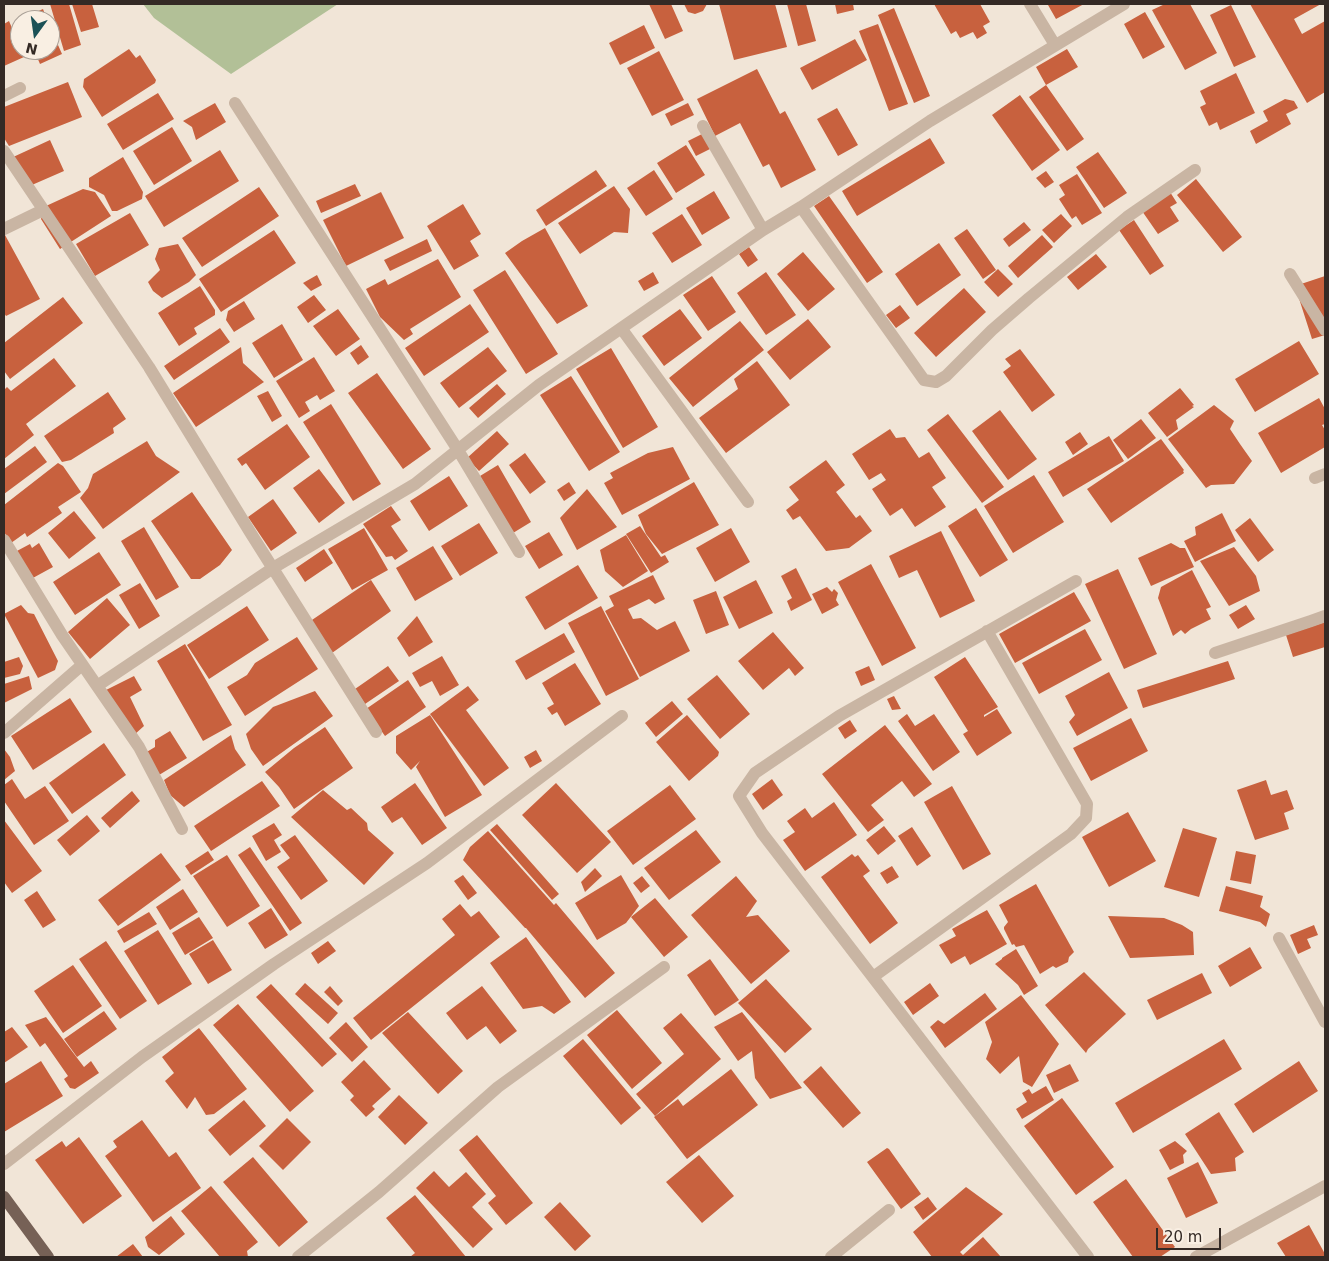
<!DOCTYPE html>
<html>
<head>
<meta charset="utf-8">
<style>
  body { margin:0 }
  #map { position:relative; width:1329px; height:1261px; overflow:hidden; background:#f1e5d7; font-family:"DejaVu Sans",sans-serif }
  canvas { display:block }
  .frame { position:absolute; inset:0; border:5px solid #342a25; pointer-events:none }
  .north { position:absolute; left:10px; top:10px; width:50px; height:50px; box-sizing:border-box; background:#f9efe3; border:1px solid #aaa097; border-radius:50%; rotate:194deg; font-size:14px; font-weight:700; line-height:20px; text-align:center; color:#342a25 }
  .north::after { content:''; display:block; margin:auto; width:18px; height:22px; background:#1b5156; clip-path:polygon(50% 0,100% 100%,50% 72%,0 100%) }
  .scale { position:absolute; left:1156px; top:1228px; width:65px; height:22px; box-sizing:border-box; border:2px solid #342a25; border-top:0; padding-left:6px; font-size:15px; line-height:18px; white-space:nowrap; color:#342a25; -webkit-text-stroke:4px #f9efe3; paint-order:stroke }
</style>
</head>
<body>
<div id="map">
<canvas width="1329" height="1261"></canvas>
<div class="frame"></div>
<div class="north">N</div>
<div class="scale">20 m</div>
</div>
<script>
const ctx = document.querySelector('canvas').getContext('2d');
ctx.lineJoin = 'round';
function paint(path, color) {
  ctx.fillStyle = color;
  ctx.fill(path, 'evenodd');
}
function shape(rows) {
  const path = new Path2D();
  for (const r of rows) {
    path.moveTo(r[0], r[1]);
    for (let i = 2; i < r.length; i += 2) path.lineTo(r[i], r[i + 1]);
  }
  return path;
}
function strokePath(path, color, width, dash) {
  ctx.strokeStyle = color;
  ctx.lineWidth = width;
  ctx.lineCap = dash ? 'butt' : 'round';
  ctx.setLineDash(dash || []);
  ctx.stroke(path);
}
paint(shape([
  [143,4,338,4,231,74,154,18]
]), '#b2c097');
paint(shape([
  [50,4,69,4,81,45,64,51],
  [72,4,92,4,99,27,81,32],
  [649,4,671,4,683,31,665,39],
  [684,4,707,4,703,11,695,14,688,12],
  [719,4,775,4,787,47,734,60],
  [787,4,806,4,816,41,798,46],
  [835,4,853,4,854,10,837,14],
  [934,4,980,4,990,22,983,26,987,33,977,39,973,32,960,38,956,31,951,34],
  [1050,4,1084,4,1056,19,1048,5],
  [1165,4,1190,4,1217,53,1185,70,1152,10],
  [1250,4,1321,4,1294,19,1302,34,1325,21,1325,92,1307,103],
  [1231,5,1256,57,1234,67,1210,15],
  [894,8,930,96,914,103,878,15],
  [43,9,47,20,18,20],
  [1145,12,1165,47,1143,59,1124,24],
  [9,21,20,47,20,50,21,50,24,57,4,66,4,24],
  [878,24,908,104,889,111,859,31],
  [644,25,655,48,620,65,609,43],
  [50,27,62,54,40,64,34,50,50,50],
  [855,39,867,60,812,90,800,68],
  [129,49,136,58,140,55,156,80,155,83,102,117,83,87,84,79],
  [1067,49,1078,67,1046,85,1036,67],
  [659,51,684,100,652,116,627,68],
  [757,69,780,114,785,111,816,170,781,188,769,164,763,167,740,123,715,136,697,99],
  [1236,73,1255,113,1220,130,1217,122,1209,126,1200,107,1206,104,1200,91],
  [68,82,82,117,9,146,4,138,4,107],
  [1046,85,1084,139,1067,151,1029,97],
  [158,93,174,119,123,150,107,124],
  [1020,95,1060,150,1032,171,992,115],
  [1285,99,1294,101,1298,108,1286,114,1291,124,1256,144,1250,131,1268,121,1263,111],
  [215,103,226,122,196,140,192,127,183,121],
  [688,103,694,115,671,126,665,114],
  [837,108,858,145,838,156,817,119],
  [172,127,192,161,154,185,133,151],
  [704,133,712,148,696,156,688,141],
  [930,138,945,163,857,216,842,191],
  [50,140,64,171,25,188,11,158],
  [686,145,705,175,676,193,657,163],
  [220,150,239,181,164,227,145,196],
  [1098,152,1127,193,1104,208,1076,167],
  [123,157,143,192,142,199,117,211,112,211,104,195,89,187,89,178],
  [596,170,607,186,546,226,536,210],
  [654,170,673,199,646,216,627,188],
  [1046,171,1054,182,1045,188,1036,178],
  [1077,174,1102,213,1082,225,1076,216,1072,219,1059,199,1065,195,1059,185],
  [1196,179,1242,237,1223,252,1177,195],
  [355,184,361,196,321,213,316,201],
  [614,186,630,209,628,233,614,232,580,254,558,223],
  [259,187,279,216,202,267,182,238],
  [83,189,95,192,111,216,60,249,41,219,46,206],
  [714,191,730,218,702,235,686,208],
  [381,192,404,238,346,266,323,220],
  [1170,192,1177,203,1170,207,1179,221,1158,234,1142,211],
  [829,196,883,272,867,283,814,206],
  [463,204,481,234,470,241,479,256,454,270,427,226],
  [130,213,149,245,95,276,76,244],
  [682,214,702,245,672,263,652,233],
  [1061,214,1072,226,1054,243,1042,230],
  [1134,220,1164,266,1150,275,1119,230],
  [1024,222,1031,230,1009,247,1003,239],
  [545,228,588,306,557,324,505,253,522,241],
  [967,229,996,270,983,279,954,238],
  [274,230,296,263,221,312,199,279],
  [5,235,40,299,6,316,4,313,4,236],
  [1042,235,1053,247,1018,278,1008,266],
  [427,239,432,251,390,271,384,260],
  [939,243,961,275,917,306,895,274],
  [178,244,196,275,189,282,162,298,153,291,148,282,160,270,155,259,159,248],
  [749,247,758,260,748,267,739,254],
  [803,252,835,289,808,311,777,274],
  [1096,254,1107,267,1078,290,1067,277],
  [438,259,461,297,410,329,413,334,404,340,380,317,366,289,385,279,388,285],
  [998,269,1013,284,998,297,984,282],
  [505,270,558,354,526,374,473,290],
  [653,272,659,283,644,291,638,281],
  [766,272,796,315,766,335,737,293],
  [317,275,322,285,311,291,303,283],
  [712,276,736,312,708,331,683,295],
  [1325,276,1325,335,1312,339,1295,286],
  [200,286,215,310,215,315,194,328,197,334,179,346,158,313],
  [964,288,986,312,936,357,914,333],
  [314,295,326,310,308,323,297,307],
  [63,297,83,323,10,379,4,371,4,343],
  [244,301,255,319,234,332,226,320,228,311],
  [470,304,489,332,424,376,405,348],
  [900,305,910,318,896,328,886,315],
  [338,309,360,339,336,356,313,326],
  [680,309,702,338,664,366,642,336],
  [808,319,831,347,790,380,767,352],
  [740,321,764,350,693,407,669,378],
  [282,324,303,360,274,378,252,343],
  [220,328,230,342,174,380,164,366],
  [1299,341,1319,374,1255,412,1235,379],
  [361,345,369,357,358,365,350,353],
  [241,347,243,363,264,382,196,427,173,393],
  [488,347,507,371,459,408,440,383],
  [611,348,658,427,623,448,576,369],
  [1020,349,1055,395,1032,412,1003,372,1011,366,1005,359],
  [314,357,335,391,320,400,317,395,305,402,310,411,299,418,276,381],
  [54,358,76,386,26,424,34,435,4,459,4,390,7,387,11,391],
  [757,361,790,405,726,453,699,418,738,389,734,379],
  [377,373,431,449,403,469,348,393],
  [571,376,620,452,589,471,540,395],
  [497,384,506,394,478,418,469,408],
  [1180,388,1194,405,1192,406,1194,407,1176,420,1178,429,1167,437,1148,413],
  [268,391,282,416,272,422,257,396],
  [108,392,126,419,113,428,114,433,71,460,62,462,44,436],
  [1319,398,1325,409,1325,424,1322,425,1325,430,1325,447,1281,473,1258,433],
  [331,404,381,484,353,501,303,422],
  [1214,405,1234,421,1230,429,1240,444,1252,461,1234,484,1211,485,1206,488,1168,439],
  [1000,410,1037,459,1008,480,972,431],
  [948,414,1004,487,982,503,927,430],
  [1141,419,1156,438,1128,459,1113,440],
  [287,424,310,457,265,490,246,463,242,466,237,459],
  [890,429,896,438,905,437,919,458,929,452,946,478,932,487,946,507,915,527,902,508,890,516,872,489,886,480,881,473,869,480,852,454],
  [497,431,509,444,479,471,467,458],
  [1080,432,1088,444,1073,455,1065,442],
  [1109,436,1124,461,1063,497,1048,472],
  [1161,439,1184,470,1183,471,1184,473,1111,523,1087,489],
  [147,441,156,456,180,472,103,529,80,498,88,488,93,474],
  [35,446,47,462,4,494,4,469],
  [673,447,690,479,622,515,604,483,613,478,610,473,648,453],
  [525,453,546,482,530,494,509,465],
  [826,460,845,485,836,492,856,518,860,515,872,531,849,548,826,551,800,516,793,520,786,510,799,500,789,487],
  [58,463,63,466,81,492,58,507,62,513,27,537,25,533,11,543,4,532,4,505],
  [498,465,531,522,513,533,480,476],
  [319,469,345,503,319,523,293,488],
  [1034,475,1064,522,1013,553,984,506],
  [449,476,468,506,429,531,410,501],
  [569,482,576,493,564,501,557,490],
  [694,482,719,525,662,554,646,534,638,515],
  [587,489,617,527,577,550,560,518],
  [192,492,232,550,220,565,200,579,191,579,151,521],
  [273,499,297,533,271,551,248,517],
  [391,506,401,520,391,526,408,551,395,560,392,556,386,557,363,524],
  [976,508,1008,560,980,577,948,526],
  [74,511,96,538,69,559,48,533],
  [1222,513,1236,541,1195,562,1184,541,1196,535,1195,527],
  [1250,518,1274,550,1258,562,1235,530],
  [479,523,498,553,460,576,441,546],
  [640,526,661,557,665,555,669,562,651,573,626,534],
  [144,527,179,587,156,600,121,541],
  [364,528,388,570,352,590,328,549],
  [731,528,750,562,715,582,696,548],
  [941,531,975,601,940,618,917,570,899,578,889,556],
  [549,532,563,555,539,569,525,546],
  [626,535,648,571,623,587,605,571,600,550],
  [39,543,53,567,31,579,15,552,30,544,32,548],
  [1171,543,1180,548,1185,548,1194,567,1151,586,1138,558],
  [433,546,453,579,415,601,396,568],
  [1234,547,1256,576,1260,591,1229,606,1200,561],
  [324,549,333,563,305,582,296,568],
  [99,552,121,585,75,615,53,582],
  [871,564,916,648,882,666,838,582],
  [578,565,598,598,545,630,525,597],
  [796,568,812,600,791,611,787,601,792,598,781,576],
  [1118,569,1157,654,1124,669,1085,584],
  [1192,570,1211,607,1206,609,1211,619,1191,629,1185,634,1181,630,1173,636,1158,598,1161,587],
  [653,575,665,599,655,604,649,599,628,609,633,619,641,618,657,630,675,621,690,651,640,677,605,611,614,606,609,596],
  [371,580,391,611,332,653,309,622],
  [756,580,773,613,739,629,723,597],
  [140,583,160,616,139,629,119,595],
  [827,587,832,592,834,589,838,593,836,600,839,605,822,614,812,594],
  [716,591,729,625,706,634,693,600],
  [1074,592,1091,621,1015,663,999,634],
  [107,598,130,625,90,659,68,632],
  [21,605,28,613,34,614,58,661,55,670,38,678,4,614],
  [1246,605,1255,619,1238,629,1229,615],
  [247,606,269,640,209,679,187,645],
  [601,606,639,679,606,696,568,623],
  [417,616,433,642,409,657,397,638],
  [1325,622,1325,647,1293,657,1286,635],
  [1085,629,1102,660,1039,694,1022,663],
  [773,632,804,668,795,676,789,668,763,690,738,661],
  [564,633,575,652,526,680,515,661],
  [297,637,318,669,245,716,227,687,247,675,255,663],
  [185,644,232,725,203,741,157,661],
  [442,656,459,685,440,696,432,681,420,687,412,673],
  [19,657,23,666,20,674,4,678,4,662],
  [965,657,998,707,984,715,984,717,997,709,1012,733,977,756,963,734,968,731,934,677],
  [1228,661,1235,679,1143,708,1137,690],
  [575,663,601,704,565,726,557,712,552,715,547,708,554,704,542,683],
  [388,666,399,681,365,704,355,689],
  [869,666,875,680,861,686,855,672],
  [1109,672,1128,708,1077,736,1069,722,1075,715,1065,696],
  [717,675,750,714,720,739,687,699],
  [29,676,32,689,4,703,4,684],
  [134,676,142,690,130,697,144,726,134,735,104,691],
  [408,680,426,707,385,736,366,709],
  [468,686,479,700,466,710,509,768,484,786,430,714],
  [315,691,333,716,263,766,251,749,246,734,273,707],
  [894,696,901,709,892,710,887,699],
  [70,698,92,732,33,770,11,736],
  [672,701,683,714,656,737,645,723],
  [907,714,915,726,934,714,960,752,933,771,898,721],
  [430,715,482,795,445,817,416,767,420,761,411,770,396,753,396,736],
  [687,715,719,752,718,756,689,781,656,742],
  [1131,718,1148,751,1091,781,1073,748],
  [850,720,857,731,845,739,838,728],
  [885,725,932,784,914,797,902,781,871,805,884,820,868,832,822,774],
  [325,727,353,768,294,809,279,787,265,772,294,748],
  [170,731,187,758,159,775,145,753,155,747,155,740],
  [231,735,235,749,246,765,184,807,170,795,164,780],
  [104,743,126,775,72,814,49,783],
  [4,749,10,757,15,771,4,780],
  [536,750,542,761,530,768,524,757],
  [12,779,25,799,45,786,69,821,34,845,4,801,4,785],
  [772,779,783,795,763,810,752,794],
  [1266,780,1271,795,1287,790,1294,809,1284,813,1289,829,1255,840,1237,790],
  [262,781,280,806,211,851,194,826],
  [415,783,447,828,422,845,402,817,392,823,381,807],
  [556,783,611,842,577,873,522,815],
  [670,785,696,819,633,865,607,831],
  [952,786,991,854,963,870,924,802],
  [323,790,347,810,351,808,367,823,368,830,394,853,364,885,291,817],
  [132,791,140,801,110,828,101,818],
  [834,802,857,835,805,871,783,840,795,832,787,821,805,808,812,818],
  [1128,812,1156,861,1109,887,1082,837],
  [87,815,100,831,70,856,57,840],
  [4,820,42,871,12,893,4,882],
  [274,823,282,835,274,840,281,852,266,861,252,836],
  [497,824,559,894,552,900,490,830],
  [884,826,896,841,878,855,866,840],
  [912,827,931,856,917,866,898,836],
  [1183,828,1217,838,1199,897,1164,887],
  [696,830,721,862,669,900,644,868],
  [488,831,554,905,556,903,615,973,585,998,526,928,525,928,463,860,470,847],
  [295,835,328,881,301,900,277,867,290,858,280,845],
  [250,847,302,923,290,931,238,855],
  [208,851,214,860,191,875,185,866],
  [1236,851,1256,855,1251,884,1230,880],
  [161,853,181,880,118,926,98,900],
  [852,854,855,857,858,855,870,871,863,876,898,923,870,944,821,877],
  [227,855,260,906,227,927,193,876],
  [892,866,899,877,887,884,880,873],
  [595,868,602,876,585,892,581,882],
  [463,875,477,893,468,900,454,881],
  [621,875,639,906,626,923,597,940,575,903],
  [642,876,650,886,641,893,633,883],
  [736,876,757,901,746,917,758,915,790,951,751,984,691,915],
  [1036,884,1074,952,1069,957,1068,962,1056,968,1053,966,1040,974,1024,945,1016,947,1014,944,1012,945,1004,929,1004,927,1008,922,999,905],
  [1226,886,1263,896,1260,907,1270,914,1266,927,1260,922,1219,911],
  [183,889,198,912,170,930,156,907],
  [37,891,56,920,43,928,24,900],
  [655,898,688,937,664,957,631,917],
  [460,904,471,917,479,911,500,937,371,1040,353,1018,455,935,442,919],
  [271,908,288,935,265,949,248,923],
  [987,910,1007,944,970,965,965,956,951,964,939,945,956,936,952,929],
  [149,912,157,924,124,943,117,931],
  [1108,916,1164,918,1182,925,1193,932,1194,955,1130,958],
  [199,917,213,938,185,955,172,933],
  [1314,925,1318,935,1307,939,1311,948,1298,954,1290,935],
  [158,930,192,984,158,1005,124,951],
  [526,937,571,1002,554,1014,542,1006,523,1009,490,963],
  [213,940,232,970,208,984,189,954],
  [106,941,147,1001,120,1019,79,959],
  [328,941,336,951,318,964,311,953],
  [1250,947,1262,968,1230,987,1218,966],
  [1016,949,1038,986,1024,995,1018,985,995,964,1002,959,1002,958],
  [710,959,739,1000,715,1016,687,975],
  [73,965,102,1006,63,1033,34,991],
  [1084,972,1126,1014,1088,1049,1086,1053,1045,1005],
  [1202,973,1212,993,1157,1020,1147,1000],
  [766,979,812,1029,785,1053,738,1003],
  [305,983,338,1013,328,1024,295,994],
  [930,983,939,996,913,1015,904,1002],
  [271,984,337,1054,322,1067,256,997],
  [330,986,343,1001,338,1006,324,992],
  [482,986,517,1031,500,1044,486,1026,467,1040,446,1013],
  [985,993,997,1009,945,1048,930,1027,938,1020,944,1024],
  [1021,995,1059,1044,1032,1087,1023,1082,1019,1056,1000,1074,986,1059,992,1042,985,1022],
  [238,1004,314,1091,290,1112,213,1025],
  [617,1010,662,1063,632,1089,587,1035],
  [104,1011,117,1029,77,1057,64,1039],
  [408,1012,463,1071,438,1094,382,1033],
  [742,1012,802,1088,770,1099,755,1078,752,1051,738,1061,714,1027],
  [681,1013,721,1059,655,1116,636,1094,684,1054,663,1028],
  [46,1017,84,1067,91,1061,99,1073,75,1089,70,1088,64,1079,68,1076,45,1043,40,1047,25,1025],
  [346,1022,368,1047,352,1062,329,1038],
  [12,1027,28,1047,4,1063,4,1032],
  [199,1028,247,1089,214,1114,206,1115,195,1097,187,1109,165,1081,174,1073,162,1057],
  [583,1039,641,1108,621,1125,563,1056],
  [1224,1039,1242,1069,1133,1133,1115,1103],
  [364,1060,391,1089,372,1106,375,1109,366,1117,350,1100,354,1096,341,1082],
  [41,1061,63,1096,4,1132,4,1084],
  [1299,1061,1318,1091,1253,1133,1234,1104],
  [1070,1064,1079,1081,1054,1093,1046,1075],
  [821,1066,861,1113,843,1128,803,1082],
  [731,1069,758,1105,687,1159,654,1117,678,1099,683,1106],
  [1046,1086,1054,1100,1022,1119,1016,1109,1027,1102,1022,1093,1029,1089,1032,1094],
  [399,1095,428,1123,405,1145,378,1117],
  [1062,1098,1114,1167,1076,1195,1024,1126],
  [244,1100,266,1126,230,1156,208,1130],
  [1219,1112,1244,1152,1235,1158,1236,1171,1211,1174,1185,1134],
  [287,1118,311,1142,283,1170,259,1146],
  [142,1120,169,1157,176,1152,201,1188,153,1222,105,1156,117,1147,113,1141],
  [477,1135,533,1203,506,1225,488,1203,496,1196,459,1150],
  [79,1137,122,1196,83,1224,35,1160,62,1141,66,1147],
  [1175,1141,1187,1151,1183,1155,1184,1163,1170,1170,1159,1150],
  [887,1148,889,1149,921,1194,901,1209,867,1162],
  [699,1155,734,1196,702,1223,666,1182],
  [253,1157,308,1222,279,1247,223,1182],
  [1198,1162,1218,1203,1186,1218,1167,1178],
  [434,1171,449,1187,466,1172,486,1194,472,1207,493,1229,473,1248,416,1188],
  [1126,1179,1175,1247,1160,1257,1133,1257,1093,1202],
  [211,1186,258,1242,247,1251,248,1257,220,1257,181,1211],
  [966,1187,1003,1214,960,1252,963,1255,983,1237,1001,1257,932,1257,913,1232],
  [415,1195,466,1257,410,1257,415,1253,386,1218],
  [928,1197,937,1209,923,1220,914,1207],
  [560,1202,591,1236,575,1251,544,1217],
  [171,1216,185,1234,159,1255,148,1247,145,1237],
  [1309,1225,1325,1254,1325,1257,1286,1257,1277,1243],
  [133,1244,143,1257,116,1257]
]), '#c8613e');
strokePath(shape([
  [1030,4,1055,45],
  [4,96,20,88],
  [235,103,458,450,519,552],
  [703,126,763,230],
  [4,151,149,367,250,532,376,732],
  [801,207,924,380,936,382,946,376,992,330,1029,298,1127,217,1195,170],
  [4,229,43,210],
  [1290,274,1325,330],
  [621,328,748,502],
  [1315,478,1325,474],
  [4,540,62,635,139,747,182,829],
  [1076,581,839,716,755,773,739,796,762,833,1088,1257],
  [1215,653,1311,621,1325,616],
  [97,686,273,568,415,484,539,385,763,230,801,207,930,121,1124,4],
  [4,733,82,665],
  [1279,938,1325,1022],
  [873,977,1071,834,1086,818,1087,804,987,631],
  [4,1164,142,1057,274,964,427,863,622,716],
  [298,1257,379,1192,498,1087,664,967],
  [831,1257,889,1210],
  [1196,1257,1325,1186]
]), '#c9b5a3', 12);
strokePath(shape([
  [4,1197,48,1257]
]), '#766156', 12);
</script>
</body>
</html>
